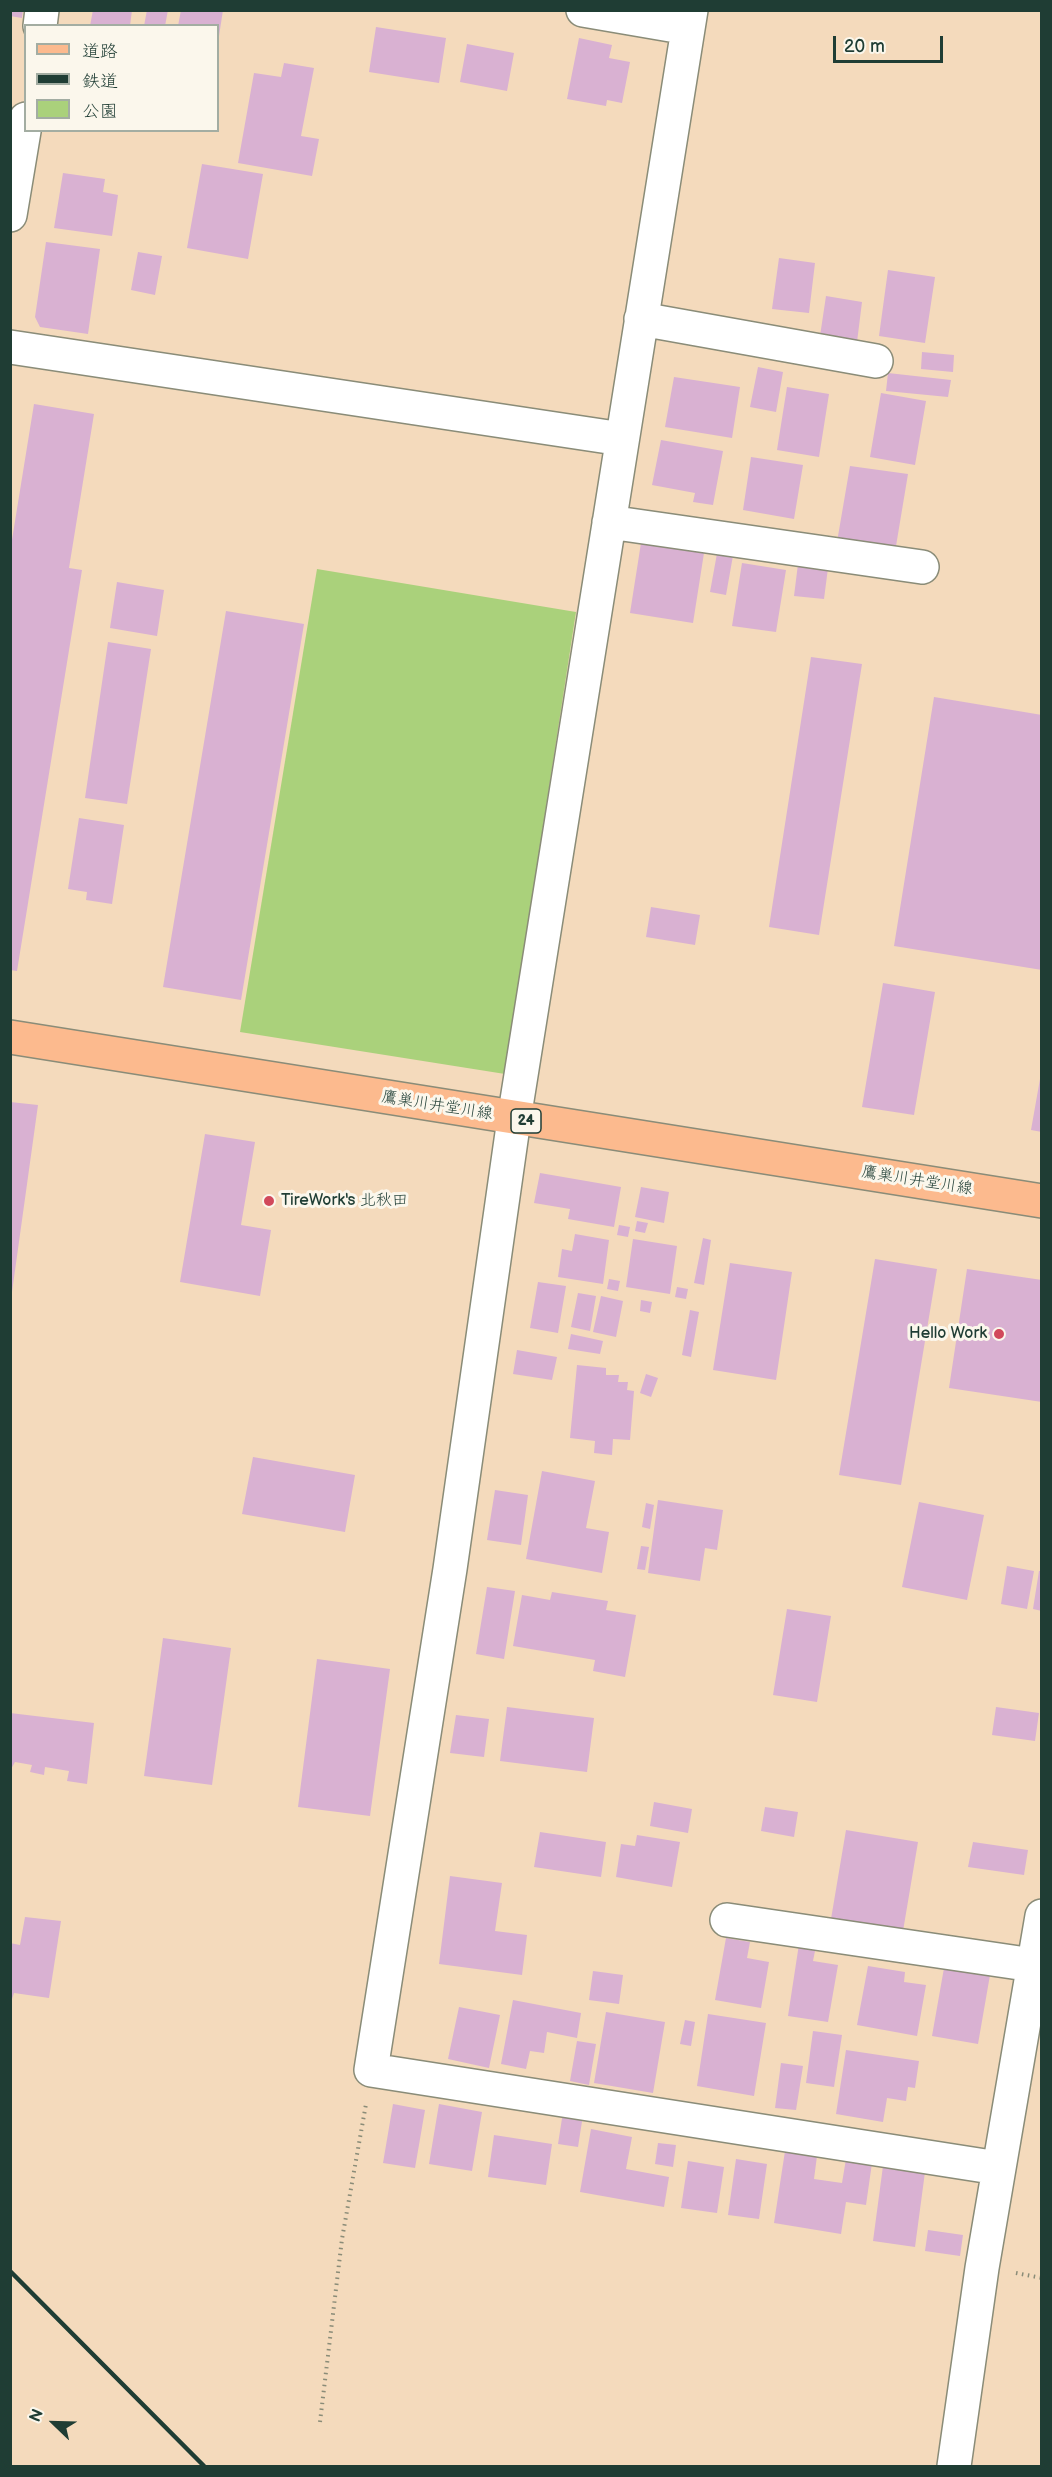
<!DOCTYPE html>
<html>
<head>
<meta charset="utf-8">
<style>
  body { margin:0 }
  #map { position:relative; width:1052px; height:2477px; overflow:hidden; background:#f4dabc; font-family:"Balsamiq Sans","Klee One",sans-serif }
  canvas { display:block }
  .frame { position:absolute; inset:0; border:12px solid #1f3d34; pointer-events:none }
  .legend { position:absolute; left:24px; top:24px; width:195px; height:108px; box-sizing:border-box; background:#fbf7ec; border:2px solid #a3ada2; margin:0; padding:8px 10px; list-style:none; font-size:18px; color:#1f3d34 }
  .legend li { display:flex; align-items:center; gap:12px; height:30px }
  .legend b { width:30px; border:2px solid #a3ada2 }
  .north { position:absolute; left:24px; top:2393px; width:60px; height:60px; -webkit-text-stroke:4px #fbf7ec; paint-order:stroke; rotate:293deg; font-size:16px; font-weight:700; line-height:24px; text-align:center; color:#1f3d34 }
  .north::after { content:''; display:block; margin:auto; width:21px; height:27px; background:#1f3d34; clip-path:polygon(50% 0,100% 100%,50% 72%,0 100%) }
  .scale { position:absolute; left:833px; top:36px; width:110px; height:27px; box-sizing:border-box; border:3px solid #1f3d34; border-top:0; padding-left:8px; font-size:18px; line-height:21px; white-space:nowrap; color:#1f3d34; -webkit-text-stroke:4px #fbf7ec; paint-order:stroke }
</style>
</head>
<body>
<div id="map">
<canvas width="1052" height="2477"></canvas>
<div class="frame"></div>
<ul class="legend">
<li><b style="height:8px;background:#fcba8e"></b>道路</li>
<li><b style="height:8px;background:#1f3d34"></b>鉄道</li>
<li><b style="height:16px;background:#aad17b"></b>公園</li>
</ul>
<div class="north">N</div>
<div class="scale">20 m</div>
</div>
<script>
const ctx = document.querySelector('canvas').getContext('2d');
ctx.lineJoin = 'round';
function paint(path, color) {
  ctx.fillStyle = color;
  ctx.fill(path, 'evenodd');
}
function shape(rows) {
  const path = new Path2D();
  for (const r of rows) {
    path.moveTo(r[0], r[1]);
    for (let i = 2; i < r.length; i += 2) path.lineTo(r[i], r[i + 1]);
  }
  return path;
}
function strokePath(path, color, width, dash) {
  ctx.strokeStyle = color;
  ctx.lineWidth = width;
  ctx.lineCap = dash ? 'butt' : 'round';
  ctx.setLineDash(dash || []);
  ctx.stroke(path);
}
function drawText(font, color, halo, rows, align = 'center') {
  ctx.font = font + ' "Balsamiq Sans","Klee One",sans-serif';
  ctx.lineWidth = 6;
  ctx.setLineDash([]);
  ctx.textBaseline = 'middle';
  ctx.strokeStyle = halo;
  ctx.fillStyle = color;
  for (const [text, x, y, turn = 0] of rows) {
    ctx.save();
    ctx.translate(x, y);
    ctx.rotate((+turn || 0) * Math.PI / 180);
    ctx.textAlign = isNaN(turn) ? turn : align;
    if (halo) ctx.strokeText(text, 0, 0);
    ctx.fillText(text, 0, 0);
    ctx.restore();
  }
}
paint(shape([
  [317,569,576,612,505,1074,240,1032]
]), '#aad17b');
paint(shape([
  [10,10,23,10,22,18,10,16],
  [93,10,132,10,130,26,90,26],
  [147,10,168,10,165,26,144,26],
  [181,10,223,10,219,36,218,26,178,26],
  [376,27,446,38,439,83,369,72],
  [579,38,612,45,609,58,630,62,622,103,607,100,606,106,567,99],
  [467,44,514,53,507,91,460,82],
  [284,63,314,68,301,136,319,139,312,176,238,163,254,73,281,77],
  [202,164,263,174,248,259,187,248],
  [63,173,105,179,103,192,118,195,112,236,54,228],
  [46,242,100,249,88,334,40,327,35,317],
  [138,252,162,256,155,295,131,290],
  [779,258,815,263,809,313,772,309],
  [888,270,935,277,925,343,879,336],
  [826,296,862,302,857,342,820,336],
  [922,352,954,355,953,372,921,369],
  [758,367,783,372,776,412,750,407],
  [888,373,951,380,948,397,886,391],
  [674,377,740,387,732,438,665,427],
  [787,387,829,394,819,457,777,450],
  [881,393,926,401,915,465,870,457],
  [34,404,94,414,69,568,82,570,17,971,10,970,10,552],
  [661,440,723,451,713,505,693,502,695,493,652,485],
  [751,457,803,465,794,519,743,510],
  [850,466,908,474,895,552,837,542],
  [641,543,704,553,693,623,630,613],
  [718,548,734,550,726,595,710,592],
  [742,563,786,570,776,632,732,626],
  [798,564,828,568,824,599,794,596],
  [117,582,164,590,157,636,110,628],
  [226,611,304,624,241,1000,163,987],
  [108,642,151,649,127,804,85,798],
  [811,657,862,664,819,935,769,927],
  [934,697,1042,715,1042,970,894,946],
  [79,818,124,825,112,904,86,900,87,892,68,889],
  [651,907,700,915,695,945,646,937],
  [883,983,935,992,914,1115,862,1107],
  [1040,1079,1042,1079,1042,1132,1031,1130],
  [10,1102,38,1105,12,1292,10,1292],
  [205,1134,255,1142,241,1225,271,1230,260,1296,180,1282],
  [540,1173,621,1187,614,1227,568,1219,570,1209,534,1203],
  [641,1187,669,1192,664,1223,635,1217],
  [637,1221,648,1223,645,1233,635,1231],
  [619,1225,630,1227,628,1237,617,1235],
  [575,1234,609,1240,603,1284,558,1277,562,1249,572,1251],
  [703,1238,711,1240,704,1285,694,1283],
  [633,1239,677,1246,670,1294,626,1287],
  [875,1259,937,1269,901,1485,839,1475],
  [730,1263,792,1272,776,1380,713,1370],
  [967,1269,1042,1280,1042,1402,949,1388],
  [609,1279,620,1281,618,1291,607,1289],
  [538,1282,566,1286,558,1333,530,1328],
  [677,1287,688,1289,686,1299,675,1297],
  [578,1293,596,1296,590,1331,571,1327],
  [601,1296,623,1301,616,1337,593,1332],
  [641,1300,652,1302,650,1313,640,1311],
  [690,1310,699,1312,691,1357,682,1355],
  [571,1334,603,1341,600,1354,568,1349],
  [517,1350,557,1357,552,1380,513,1374],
  [577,1365,606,1368,606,1375,619,1375,618,1382,628,1382,627,1390,634,1391,630,1440,613,1439,612,1455,594,1453,595,1441,570,1438],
  [646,1374,658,1378,651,1397,640,1393],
  [253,1457,355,1475,345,1532,242,1514],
  [542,1471,595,1481,586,1528,609,1532,602,1573,526,1559],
  [495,1490,528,1495,521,1545,487,1540],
  [658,1500,723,1510,717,1550,705,1548,700,1581,648,1573],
  [919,1502,984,1515,967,1600,902,1587],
  [646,1503,654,1505,650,1529,642,1527],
  [641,1546,649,1547,645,1570,637,1569],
  [1007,1566,1034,1571,1027,1609,1001,1604],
  [1039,1571,1042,1571,1042,1611,1033,1609],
  [487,1587,515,1591,504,1659,476,1654],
  [552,1592,608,1601,606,1610,636,1615,625,1677,593,1671,595,1660,513,1646,522,1595,550,1600],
  [787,1609,831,1616,817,1702,773,1695],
  [163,1638,231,1648,212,1785,144,1776],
  [317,1659,390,1669,370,1816,298,1807],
  [507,1707,594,1718,587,1772,500,1761],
  [996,1707,1039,1713,1035,1741,992,1735],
  [10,1713,94,1723,87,1784,67,1781,69,1771,45,1767,44,1775,30,1772,32,1765,15,1762,10,1771],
  [456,1715,489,1719,484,1757,450,1753],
  [654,1802,692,1809,688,1833,650,1826],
  [765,1807,798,1812,794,1837,761,1831],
  [846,1830,918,1842,903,1931,831,1919],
  [540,1832,606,1842,601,1877,534,1867],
  [637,1835,680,1842,672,1887,616,1877,621,1844,635,1846],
  [973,1842,1028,1850,1024,1875,968,1867],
  [450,1876,502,1883,495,1931,527,1935,522,1975,439,1964],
  [25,1917,61,1921,49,1998,14,1993,10,2005,10,1943,20,1945],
  [726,1938,750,1942,747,1958,769,1962,761,2008,715,2000],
  [799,1944,816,1946,813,1961,838,1965,828,2022,788,2016],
  [868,1966,905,1972,904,1982,926,1985,917,2036,857,2025],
  [944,1968,990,1975,978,2044,932,2036],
  [593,1971,623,1975,619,2004,589,2000],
  [513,2000,581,2013,577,2038,547,2032,544,2053,530,2051,526,2069,501,2064],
  [459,2007,500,2015,489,2068,448,2059],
  [606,2012,665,2022,653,2093,594,2083],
  [708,2014,766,2023,754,2096,697,2086],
  [685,2020,695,2022,691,2046,680,2044],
  [813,2031,842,2035,834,2087,806,2083],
  [577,2041,596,2044,589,2085,570,2081],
  [846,2050,919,2061,915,2088,908,2087,906,2101,887,2098,883,2122,836,2114],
  [781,2063,803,2066,796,2110,775,2108],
  [393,2104,425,2110,415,2168,383,2163],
  [439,2104,482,2112,472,2171,429,2164],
  [563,2112,583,2115,578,2147,558,2144],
  [591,2129,632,2137,626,2169,669,2177,664,2207,580,2192],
  [494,2135,552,2144,546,2185,488,2177],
  [658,2143,676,2145,673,2167,655,2164],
  [785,2151,817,2156,814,2179,842,2183,846,2159,872,2163,866,2205,846,2202,841,2234,774,2223],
  [736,2159,767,2164,759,2219,728,2215],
  [688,2161,724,2167,717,2213,681,2208],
  [883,2166,925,2172,915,2247,873,2241],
  [928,2230,963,2235,960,2256,925,2251]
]), '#d9b1d2');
const minor = shape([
  [583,10,688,28],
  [691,10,514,1119,450,1569,371,2070,998,2168],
  [40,26,42,10],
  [10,215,26,119],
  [641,319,876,361],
  [10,347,622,439],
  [609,522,922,567],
  [727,1920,1033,1965],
  [954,2466,982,2268,1042,1916]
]);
const major = shape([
  [10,1037,1042,1201]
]);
strokePath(minor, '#8a8c78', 36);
strokePath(major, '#8a8c78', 36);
strokePath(shape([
  [1016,2273,1042,2278],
  [320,2422,342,2239,366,2104]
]), '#8a8c78', 4, [1.5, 4.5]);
strokePath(minor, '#fff', 33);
strokePath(major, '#fcba8e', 33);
strokePath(shape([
  [10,2271,204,2466]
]), '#1f3d34', 4.5);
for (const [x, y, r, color] of [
  [269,1201,6,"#d1495b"],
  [999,1334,6,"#d1495b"]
]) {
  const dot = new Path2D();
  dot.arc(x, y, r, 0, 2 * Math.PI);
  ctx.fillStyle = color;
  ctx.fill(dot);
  strokePath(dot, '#fbf7ec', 2);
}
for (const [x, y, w] of [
  [526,1121,30]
]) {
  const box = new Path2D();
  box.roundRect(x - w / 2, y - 12, w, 24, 4.5);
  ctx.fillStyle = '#fbf7ec';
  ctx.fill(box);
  strokePath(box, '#1f3d34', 1.5);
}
drawText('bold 15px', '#1f3d34', null, [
  ["24",526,1121]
]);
drawText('16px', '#1f3d34', '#fbf7ec', [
  ["鷹巣川井堂川線",437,1106,9],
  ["鷹巣川井堂川線",917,1181,9]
]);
drawText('16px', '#1f3d34', '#fbf7ec', [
  ["TireWork's 北秋田",281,1201],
  ["Hello Work",987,1334,"right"]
], 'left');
</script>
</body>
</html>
